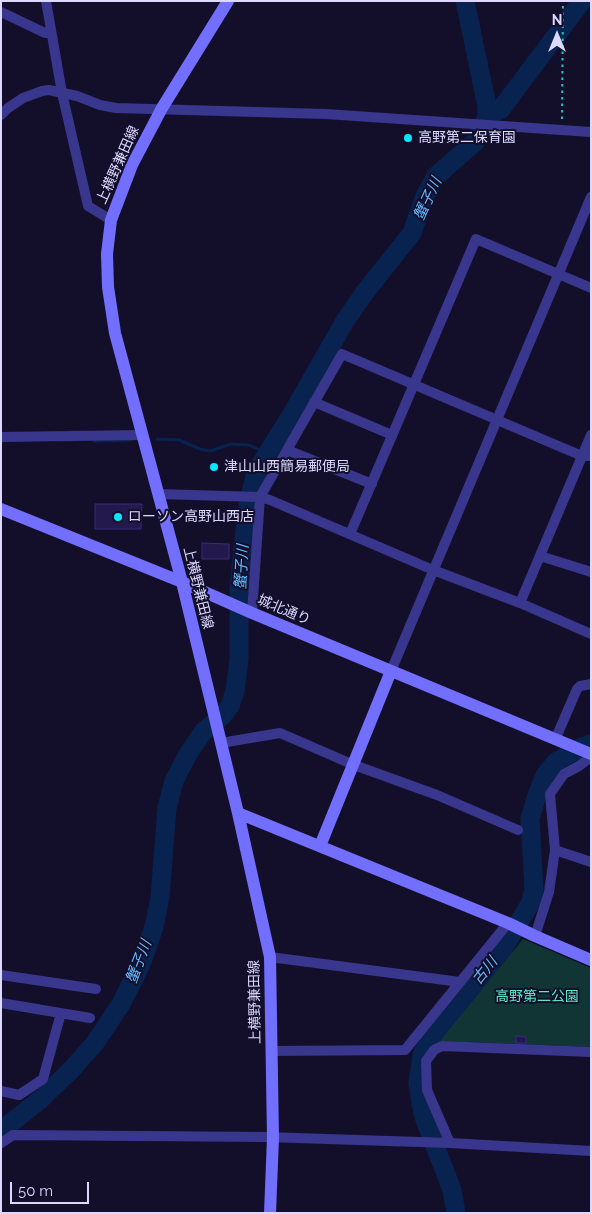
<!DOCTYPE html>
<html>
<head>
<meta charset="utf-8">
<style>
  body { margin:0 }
  #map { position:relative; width:592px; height:1214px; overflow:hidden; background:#130f2b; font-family:Raleway,sans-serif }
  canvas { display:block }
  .frame { position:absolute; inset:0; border:2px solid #ddd8ff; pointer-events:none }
  .north { position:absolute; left:532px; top:10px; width:50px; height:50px; -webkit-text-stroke:4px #130f2b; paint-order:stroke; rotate:0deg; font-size:14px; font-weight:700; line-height:20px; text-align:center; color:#ddd8ff }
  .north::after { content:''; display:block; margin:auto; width:18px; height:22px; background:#ddd8ff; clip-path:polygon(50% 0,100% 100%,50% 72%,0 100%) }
  .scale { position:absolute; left:10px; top:1182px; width:79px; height:22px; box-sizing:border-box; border:2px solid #ddd8ff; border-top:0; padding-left:6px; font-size:15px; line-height:18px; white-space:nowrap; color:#ddd8ff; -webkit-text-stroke:4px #130f2b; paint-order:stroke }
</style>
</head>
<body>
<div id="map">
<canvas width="592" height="1214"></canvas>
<div class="frame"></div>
<div class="north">N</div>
<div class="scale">50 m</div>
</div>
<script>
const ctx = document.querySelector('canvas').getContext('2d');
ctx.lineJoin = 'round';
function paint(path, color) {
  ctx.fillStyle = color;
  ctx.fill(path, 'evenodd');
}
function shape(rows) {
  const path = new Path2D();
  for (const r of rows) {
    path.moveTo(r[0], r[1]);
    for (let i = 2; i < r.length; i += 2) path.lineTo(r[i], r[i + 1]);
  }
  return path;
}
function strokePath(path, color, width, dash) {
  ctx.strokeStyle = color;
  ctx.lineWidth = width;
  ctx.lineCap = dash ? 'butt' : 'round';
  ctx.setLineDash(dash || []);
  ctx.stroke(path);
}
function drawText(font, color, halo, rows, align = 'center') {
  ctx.font = font + ' Raleway,"Noto Sans JP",sans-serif';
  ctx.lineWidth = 4;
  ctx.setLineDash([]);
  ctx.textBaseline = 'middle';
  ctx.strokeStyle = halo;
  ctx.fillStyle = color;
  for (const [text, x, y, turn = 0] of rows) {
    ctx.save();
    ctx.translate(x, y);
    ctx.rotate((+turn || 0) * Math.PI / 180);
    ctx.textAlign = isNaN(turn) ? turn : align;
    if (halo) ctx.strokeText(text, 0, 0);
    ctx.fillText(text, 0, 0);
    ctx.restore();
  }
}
paint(shape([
  [523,939,591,968,591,1047,439,1041]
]), '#113534');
strokePath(shape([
  [157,439,179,440,200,449,210,451,231,444,249,445,266,453],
  [94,441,131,440]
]), '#092350', 3);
strokePath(shape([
  [487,117,501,109,582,1],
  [1,1131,42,1098,71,1070,95,1043,121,1004,141,964,154,927,160,897,167,808,174,781,188,754,203,732,223,715,230,706,235,691,239,659,239,589,242,557,248,507,254,480,260,465,292,414,345,321,365,292,412,233,425,196,436,176,475,142,487,117,487,106,465,1],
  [456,1213,452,1190,425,1120,421,1104,418,1083,422,1055,431,1037,504,947,530,904,534,890,530,819,536,798,545,775,557,761,582,747,591,744]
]), '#092350', 19);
const building = shape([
  [95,504,142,504,141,529,95,529,95,504],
  [202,543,229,544,229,559,202,559,202,543],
  [516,1036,526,1037,526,1043,516,1043,516,1036]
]);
paint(building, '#23194d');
strokePath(building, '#392a7b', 1);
strokePath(shape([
  [562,119,563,1]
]), '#27c5ba', 2, [2.5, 4]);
strokePath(shape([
  [46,1,62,93,88,206,111,220],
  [1,12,45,33,51,33],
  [1,115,8,108,23,98,42,91,49,90,77,96,100,105,116,108,326,114,591,132],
  [314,402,392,435],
  [1,437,142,435],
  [287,450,372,484],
  [158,494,260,497,270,500,433,570,520,603,591,634],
  [350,534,476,239,591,288],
  [540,556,591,572],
  [520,603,591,435],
  [252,613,260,497,342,354,582,456,591,456],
  [391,671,591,197],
  [555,740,577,689,580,686,591,684],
  [221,743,280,733,354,765,437,795,518,830],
  [555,850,591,862],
  [535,936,549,892,555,850,550,794,564,774,579,766,591,757],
  [270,957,460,982],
  [1,975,96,989],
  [1,1003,90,1018],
  [271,1051,405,1050,508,923],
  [1,1091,19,1095,43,1079,61,1013],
  [1,1143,13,1135,266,1137,450,1143,591,1151],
  [450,1143,427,1090,426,1061,434,1050,442,1046,591,1052]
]), '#39368d', 10);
strokePath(shape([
  [228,1,162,108,132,165,111,220,107,254,108,287,115,333,182,582,238,813,270,957,273,1138,270,1213],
  [1,509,182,582,252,613,591,754],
  [238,813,508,923,535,936,591,960],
  [320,846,391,671]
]), '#726fff', 12);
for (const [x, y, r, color] of [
  [408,138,5,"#04e8ff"],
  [214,467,5,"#04e8ff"],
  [118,517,5,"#04e8ff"]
]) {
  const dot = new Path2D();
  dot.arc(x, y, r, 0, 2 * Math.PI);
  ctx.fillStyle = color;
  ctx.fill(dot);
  strokePath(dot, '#130f2b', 2);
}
drawText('14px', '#ddd8ff', '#130f2b', [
  ["高野第二保育園",418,138],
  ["津山山西簡易郵便局",224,467],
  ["ローソン高野山西店",128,517]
], 'left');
drawText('14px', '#ddd8ff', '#130f2b', [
  ["上横野兼田線",118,165,-66],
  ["上横野兼田線",198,588,76],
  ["城北通り",284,610,23],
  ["上横野兼田線",255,1002,-91]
]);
drawText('14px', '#5ae9c4', '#130f2b', [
  ["高野第二公園",537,997]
]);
drawText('italic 15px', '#66baff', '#130f2b', [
  ["蟹子川",428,199,-65],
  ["蟹子川",242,567,-87],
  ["蟹子川",139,962,-69],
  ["古川",485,971,-51]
]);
</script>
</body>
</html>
